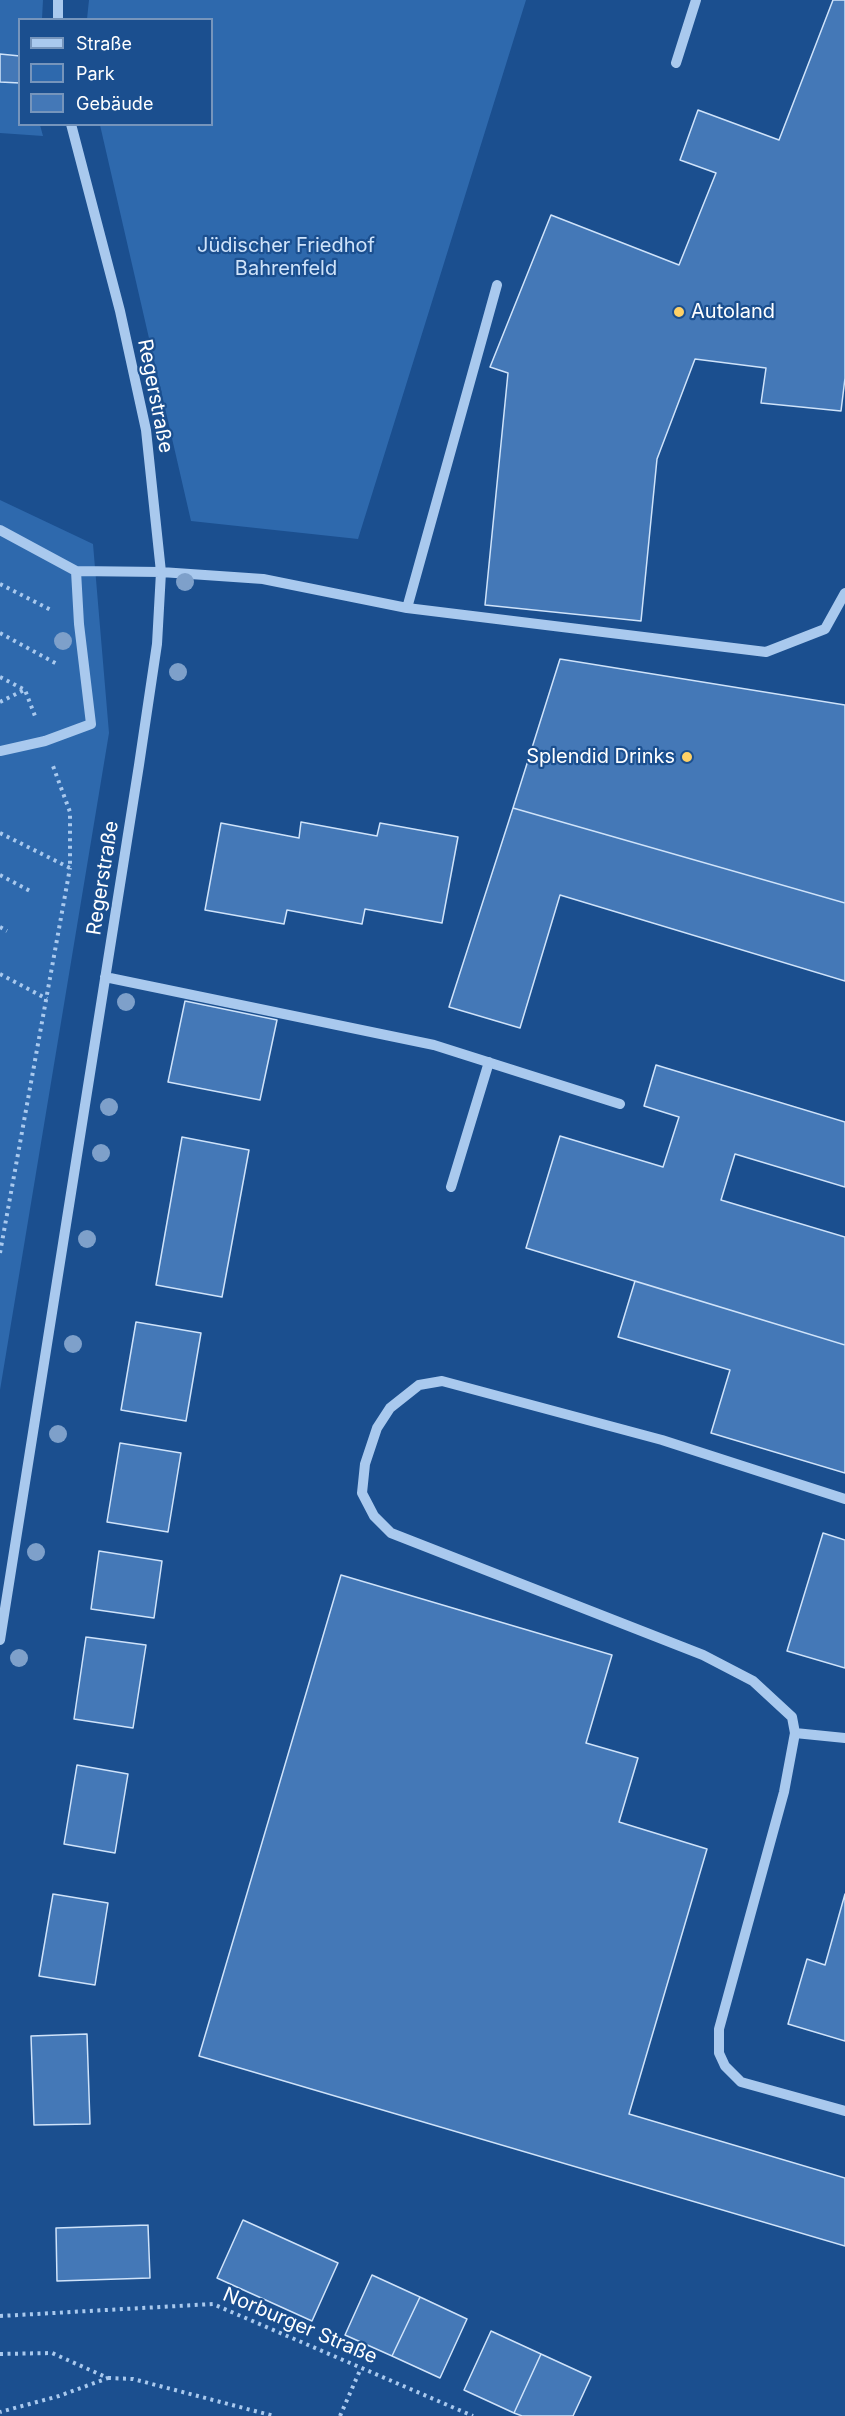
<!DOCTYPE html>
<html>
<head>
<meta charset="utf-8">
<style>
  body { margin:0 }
  #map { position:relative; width:845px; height:2416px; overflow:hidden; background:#1b4f8f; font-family:Inter,sans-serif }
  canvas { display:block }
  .legend { position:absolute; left:18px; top:18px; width:195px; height:108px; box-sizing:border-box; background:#1b4f8f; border:2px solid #7695bc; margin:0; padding:8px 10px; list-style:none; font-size:18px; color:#fff }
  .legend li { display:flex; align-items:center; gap:12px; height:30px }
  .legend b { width:30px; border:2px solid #7695bc }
</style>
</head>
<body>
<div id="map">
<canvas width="845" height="2416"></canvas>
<ul class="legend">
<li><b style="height:8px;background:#a9c9ee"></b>Straße</li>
<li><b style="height:16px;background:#2e69ad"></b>Park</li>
<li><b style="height:16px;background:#4478b7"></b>Gebäude</li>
</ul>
</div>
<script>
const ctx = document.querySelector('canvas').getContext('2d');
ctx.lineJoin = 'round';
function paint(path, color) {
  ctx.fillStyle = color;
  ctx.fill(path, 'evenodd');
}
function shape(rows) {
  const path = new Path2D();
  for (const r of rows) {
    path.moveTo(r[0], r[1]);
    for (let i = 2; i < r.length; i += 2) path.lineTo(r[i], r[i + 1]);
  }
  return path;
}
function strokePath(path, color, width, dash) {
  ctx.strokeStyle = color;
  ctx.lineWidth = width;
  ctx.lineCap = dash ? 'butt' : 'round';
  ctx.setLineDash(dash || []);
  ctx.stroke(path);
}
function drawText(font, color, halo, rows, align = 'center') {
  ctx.font = font + ' Inter,sans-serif';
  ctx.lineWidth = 4.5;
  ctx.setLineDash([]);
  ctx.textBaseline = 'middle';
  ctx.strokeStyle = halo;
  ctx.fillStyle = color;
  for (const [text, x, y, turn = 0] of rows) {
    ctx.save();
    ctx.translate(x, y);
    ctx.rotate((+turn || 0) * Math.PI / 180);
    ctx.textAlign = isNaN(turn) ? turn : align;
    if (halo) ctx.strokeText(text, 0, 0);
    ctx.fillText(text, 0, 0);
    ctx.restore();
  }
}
paint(shape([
  [0,0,43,0,42,19,20,20,20,124,40,125,43,136,0,133],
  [89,0,526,0,358,539,191,521,100,125,212,124,212,20,87,19],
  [0,500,93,544,109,733,0,1390]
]), '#2e69ad');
const building = shape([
  [833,0,845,0,845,378,841,411,761,403,766,368,695,359,657,459,641,621,485,605,508,373,490,367,551,215,679,265,716,173,680,160,698,110,779,140,833,0],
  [0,54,20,56,20,83,0,82,0,54],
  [560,659,845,705,845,903,513,808,560,659],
  [513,808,845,903,845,981,560,895,520,1028,449,1007,513,808],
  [301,822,377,836,380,823,458,837,442,923,365,909,362,924,287,910,284,924,205,910,221,823,299,838,301,822],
  [185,1001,277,1020,260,1100,168,1082,185,1001],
  [656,1065,845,1122,845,1187,735,1154,721,1200,845,1237,845,1345,526,1248,560,1136,663,1167,679,1117,644,1106,656,1065],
  [182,1137,249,1150,222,1297,156,1285,182,1137],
  [635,1281,845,1345,845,1473,711,1433,730,1370,618,1337,635,1281],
  [136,1322,201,1333,186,1421,121,1410,136,1322],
  [120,1443,181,1453,168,1532,107,1522,120,1443],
  [823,1533,845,1540,845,1668,787,1651,823,1533],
  [99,1551,162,1561,154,1618,91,1609,99,1551],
  [341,1575,612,1655,586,1743,638,1758,619,1822,707,1849,629,2114,845,2178,845,2246,199,2056,341,1575],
  [86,1637,146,1645,133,1728,74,1719,86,1637],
  [77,1765,128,1774,115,1853,64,1844,77,1765],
  [53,1894,108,1903,95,1985,39,1976,53,1894],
  [845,1894,845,2041,788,2024,807,1959,825,1965,845,1894],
  [87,2034,90,2124,34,2125,31,2036,87,2034],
  [243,2220,338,2263,312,2321,217,2278,243,2220],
  [148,2225,150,2278,57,2281,56,2228,148,2225],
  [372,2275,420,2297,392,2356,345,2335,372,2275],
  [420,2297,467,2319,440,2378,392,2356,420,2297],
  [491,2331,541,2354,514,2413,464,2390,491,2331],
  [541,2354,591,2377,573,2416,522,2416,514,2413,541,2354]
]);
paint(building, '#4478b7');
strokePath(building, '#cfe3fa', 1.5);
strokePath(shape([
  [0,584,51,610],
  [0,633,57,664],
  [0,677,25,690,35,716],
  [0,702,24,690],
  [0,833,70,868,70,812,53,766],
  [0,875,30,891],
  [0,927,7,931],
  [0,974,47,999],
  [0,1253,70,868],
  [0,2316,213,2304,473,2416],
  [0,2354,52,2353,108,2378,59,2396,0,2412],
  [108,2378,133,2379,274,2416],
  [340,2416,361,2368]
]), '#a9c9ee', 4, [3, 4.5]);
strokePath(shape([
  [58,0,58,20],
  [676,63,696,0],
  [0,530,76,571,161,572,263,579,407,608,766,652,825,629,845,593],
  [407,608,497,285],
  [0,751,45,741,91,724,79,624,76,571],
  [105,977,434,1045,620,1104],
  [451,1187,489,1062],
  [845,1499,662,1440,442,1381,419,1385,390,1408,377,1428,365,1464,362,1493,374,1516,391,1533,703,1655,753,1681,792,1717,795,1733,784,1792,719,2029,719,2053,725,2066,741,2082,845,2111],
  [0,1640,139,765,157,644,161,572,146,430,120,311,71,124],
  [795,1733,845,1738]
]), '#a9c9ee', 10);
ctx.fillStyle = '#7ea0ca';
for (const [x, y] of [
  [185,582],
  [63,641],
  [178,672],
  [126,1002],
  [109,1107],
  [101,1153],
  [87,1239],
  [73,1344],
  [58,1434],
  [36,1552],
  [19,1658]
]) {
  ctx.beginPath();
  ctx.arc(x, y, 9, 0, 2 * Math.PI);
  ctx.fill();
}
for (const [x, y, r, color] of [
  [679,312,6,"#ffd166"],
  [687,757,6,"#ffd166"]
]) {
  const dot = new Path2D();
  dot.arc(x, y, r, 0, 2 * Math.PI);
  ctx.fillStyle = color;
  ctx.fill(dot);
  strokePath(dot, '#1b4f8f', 2);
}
drawText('20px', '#cfe3fa', '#1b4f8f', [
  ["Jüdischer Friedhof",286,246],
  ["Bahrenfeld",286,269]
]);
drawText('20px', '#fff', '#1b4f8f', [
  ["Autoland",691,312],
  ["Splendid Drinks",675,757,"right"]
], 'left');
drawText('20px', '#fff', '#1b4f8f', [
  ["Regerstraße",155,396,79],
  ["Regerstraße",103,878,-81],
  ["Norburger Straße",300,2326,23]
]);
</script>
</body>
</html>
